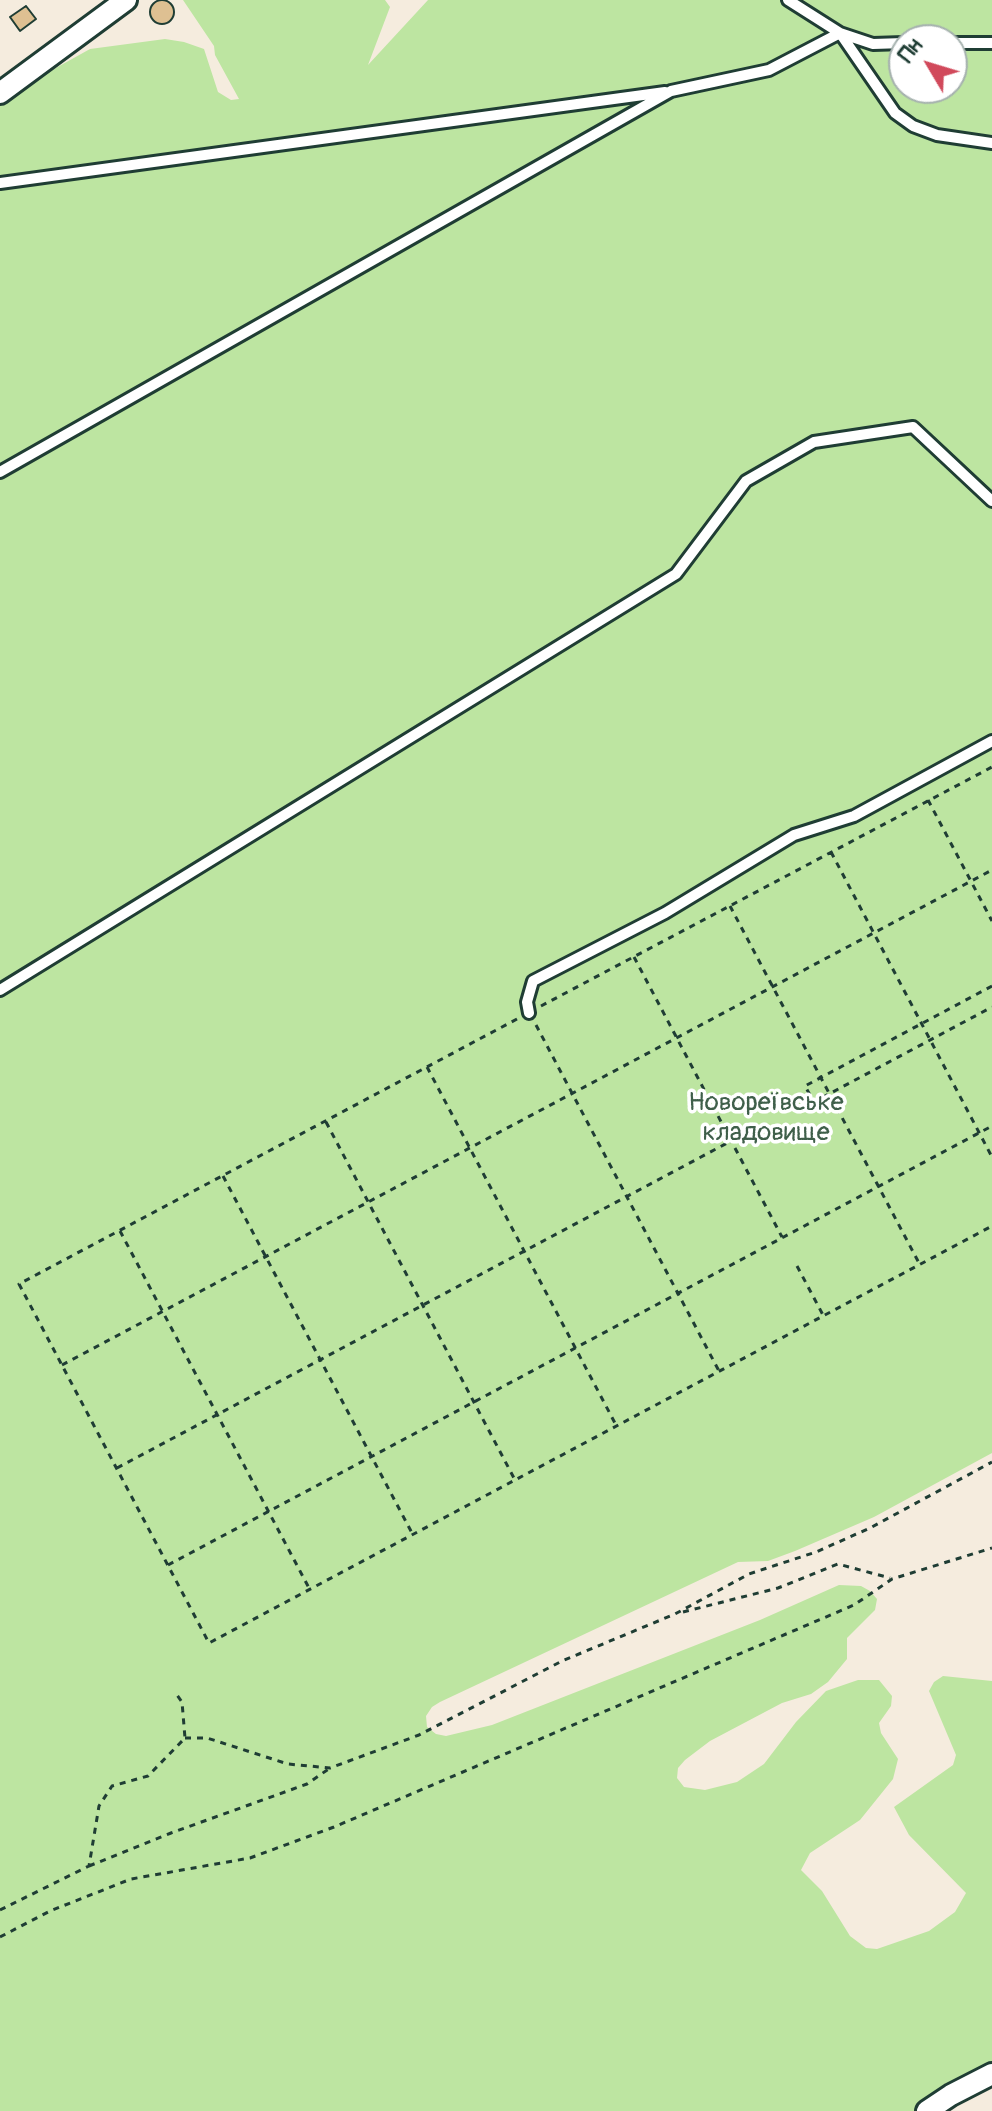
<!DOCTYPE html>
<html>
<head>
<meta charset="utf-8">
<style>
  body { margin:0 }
  #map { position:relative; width:992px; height:2111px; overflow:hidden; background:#f5ecde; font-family:Pangolin,sans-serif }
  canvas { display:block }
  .north { position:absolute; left:888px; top:24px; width:80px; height:80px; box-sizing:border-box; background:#fff; border:2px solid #a5b1ae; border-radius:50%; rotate:308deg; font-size:22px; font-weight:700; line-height:32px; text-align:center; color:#1f3d34 }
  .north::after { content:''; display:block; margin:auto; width:28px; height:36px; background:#d1495b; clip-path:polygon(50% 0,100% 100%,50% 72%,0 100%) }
</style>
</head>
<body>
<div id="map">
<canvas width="992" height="2111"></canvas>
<div class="north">Пн</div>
</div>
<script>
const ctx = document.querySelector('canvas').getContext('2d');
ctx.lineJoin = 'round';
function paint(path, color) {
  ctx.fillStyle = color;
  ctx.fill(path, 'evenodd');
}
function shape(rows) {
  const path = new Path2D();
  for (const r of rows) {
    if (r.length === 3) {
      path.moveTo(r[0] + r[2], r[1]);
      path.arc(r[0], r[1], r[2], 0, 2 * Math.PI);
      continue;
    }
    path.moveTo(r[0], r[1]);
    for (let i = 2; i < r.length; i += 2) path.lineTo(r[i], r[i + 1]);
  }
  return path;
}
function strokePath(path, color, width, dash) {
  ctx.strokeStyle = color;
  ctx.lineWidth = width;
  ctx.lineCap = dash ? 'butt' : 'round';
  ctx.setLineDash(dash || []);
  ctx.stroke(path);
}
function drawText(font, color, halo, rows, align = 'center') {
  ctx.font = font + ' Pangolin,sans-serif';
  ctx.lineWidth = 7;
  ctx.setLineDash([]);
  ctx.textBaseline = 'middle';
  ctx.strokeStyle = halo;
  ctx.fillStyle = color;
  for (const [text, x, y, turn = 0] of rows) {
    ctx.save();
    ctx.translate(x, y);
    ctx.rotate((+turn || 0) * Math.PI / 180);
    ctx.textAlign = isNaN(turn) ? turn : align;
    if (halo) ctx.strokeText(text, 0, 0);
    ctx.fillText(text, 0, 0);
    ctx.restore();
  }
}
paint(shape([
  [183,0,385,0,390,7,368,65,428,0,992,0,992,1453,874,1517,795,1551,768,1561,738,1562,440,1702,432,1707,426,1716,427,1727,436,1734,446,1736,492,1725,760,1620,839,1585,861,1586,870,1591,877,1599,875,1610,847,1638,847,1659,828,1682,811,1694,782,1703,710,1741,685,1760,678,1768,677,1778,684,1787,705,1790,737,1782,764,1764,796,1722,826,1691,858,1680,879,1680,892,1696,891,1706,879,1723,881,1733,898,1759,893,1779,860,1820,810,1853,801,1870,822,1891,850,1936,866,1948,877,1949,929,1931,955,1912,966,1893,909,1835,894,1807,953,1765,956,1755,929,1691,934,1682,943,1676,992,1681,992,2083,940,2111,0,2111,0,99,90,49,165,39,184,42,204,49,218,92,231,100,239,99,215,55,214,46],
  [904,40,952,40,952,88,904,88]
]), '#bde5a1');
const building = shape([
  [162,12,12],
  [26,6,36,19,20,31,10,17,26,6]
]);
paint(building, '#dec092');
strokePath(building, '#1f3d34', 2);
const lane = shape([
  [788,0,840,33,895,113,913,126,937,135,992,143],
  [952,43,992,43],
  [0,183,665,92],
  [0,472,671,91,769,70,840,33,873,44,904,43],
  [0,990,676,574,746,481,814,442,913,427,992,501],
  [529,1013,527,1002,533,981,665,913,794,835,854,816,992,741]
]);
const street = shape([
  [0,93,126,0],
  [927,2111,951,2095,992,2074]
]);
strokePath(lane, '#1f3d34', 16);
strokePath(street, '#1f3d34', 26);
strokePath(shape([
  [928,800,992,921],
  [831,852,992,1157],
  [730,906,919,1263],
  [634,957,782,1237],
  [992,986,805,1086,814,1102,992,1007],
  [541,1006,992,767],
  [517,1019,19,1284,209,1643,992,1226],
  [536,1025,719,1371],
  [427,1067,616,1425],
  [326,1122,515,1480],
  [223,1176,412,1533],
  [120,1231,309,1588],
  [797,1266,823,1315],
  [62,1365,992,870],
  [117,1468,731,1141],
  [168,1565,992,1126],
  [683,1612,778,1588,838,1564,890,1578],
  [185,1738,207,1738,288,1764,330,1768,419,1735,562,1661,675,1614,749,1574,816,1552,870,1528,992,1462],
  [89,1866,171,1833,307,1784,330,1768],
  [0,1910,89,1866,99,1806,112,1786,148,1776,185,1738,182,1702,177,1695],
  [0,1937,50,1911,131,1879,250,1858,334,1827,854,1605,892,1579,992,1548]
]), '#1f3d34', 3, [6, 6]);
strokePath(lane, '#fff', 10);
strokePath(street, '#fff', 20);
drawText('26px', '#3f5f4a', '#fff', [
  ["Новореївське",766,1103],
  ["кладовище",766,1133]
]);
</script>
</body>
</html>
